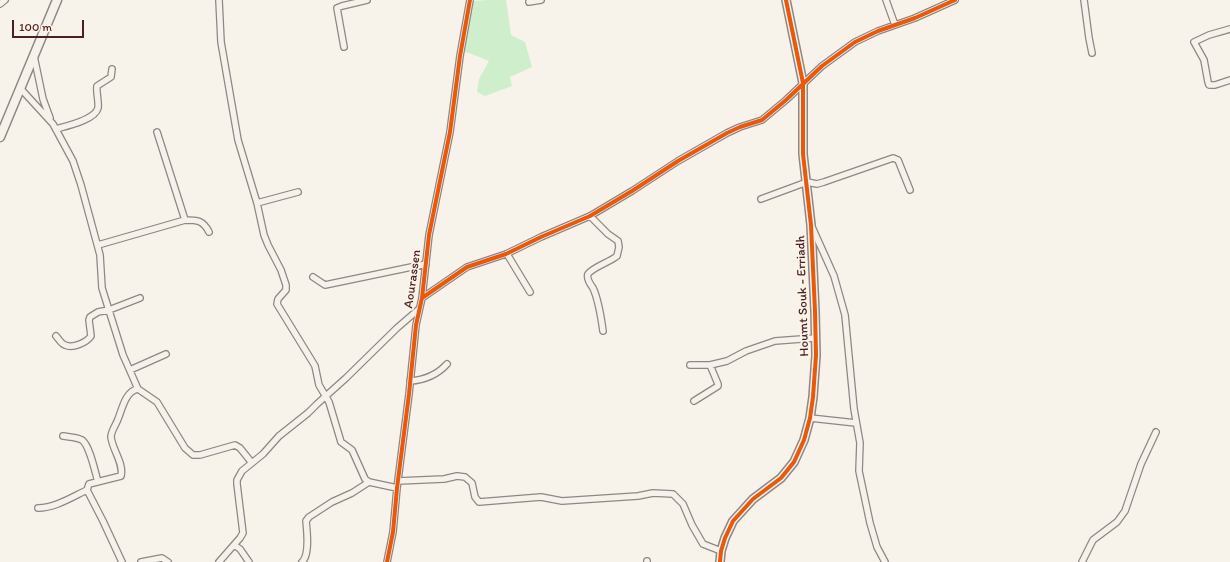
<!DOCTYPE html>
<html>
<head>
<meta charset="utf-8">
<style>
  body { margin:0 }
  #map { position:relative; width:1230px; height:562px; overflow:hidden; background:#f7f3ea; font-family:Itim,sans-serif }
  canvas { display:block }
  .scale { position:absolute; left:12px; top:20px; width:72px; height:18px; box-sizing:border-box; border:2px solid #4a1f2b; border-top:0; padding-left:5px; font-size:12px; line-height:14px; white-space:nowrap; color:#4a1f2b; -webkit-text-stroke:3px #fcf5e5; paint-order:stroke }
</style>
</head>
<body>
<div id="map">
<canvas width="1230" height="562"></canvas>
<div class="scale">100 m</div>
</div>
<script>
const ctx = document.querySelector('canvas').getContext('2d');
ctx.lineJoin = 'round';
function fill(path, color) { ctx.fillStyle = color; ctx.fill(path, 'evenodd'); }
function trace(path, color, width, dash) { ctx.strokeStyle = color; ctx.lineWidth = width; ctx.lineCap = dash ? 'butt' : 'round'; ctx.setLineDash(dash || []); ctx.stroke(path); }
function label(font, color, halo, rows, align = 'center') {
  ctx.font = font + ' Itim,sans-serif'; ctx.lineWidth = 4; ctx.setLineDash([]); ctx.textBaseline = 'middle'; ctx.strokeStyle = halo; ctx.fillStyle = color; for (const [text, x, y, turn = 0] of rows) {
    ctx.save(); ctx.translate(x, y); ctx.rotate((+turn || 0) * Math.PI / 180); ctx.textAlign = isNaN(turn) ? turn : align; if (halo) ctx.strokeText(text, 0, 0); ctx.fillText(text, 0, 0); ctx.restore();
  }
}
const green = new Path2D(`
  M489 0H506L511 35 525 42 532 67 510 77 512 86 485 96 477 92 479 79 489 61 472 54 465 52 473 1Z`);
const minor = new Path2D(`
  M219 0 221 42 238 140 257 203 264 235 268 245 281 270 286 285V290L278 299 277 304 312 361 315 366 319 385 329 402 341 442 352 450 365 479 369 482 397 488
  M886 0 895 25
  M1084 0 1089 38 1092 53
  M529 2 541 0
  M0 4 5 0
  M1230 29 1209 35 1194 42 1204 60 1208 82 1209 85H1215L1230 80
  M344 47 337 8 342 6 367 0
  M34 56 43 99 50 118
  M20 88 53 124 73 161 81 185 100 255 102 288 123 355 138 389 157 402 185 448 193 455H200L235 445 240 448 252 463
  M56 129C67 126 95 120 98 108 99 101 96 93 97 86L111 77 112 69
  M157 132 185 220
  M761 199 807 182 817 184 824 182 893 158 898 160 910 190
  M257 203 298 192
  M590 216 608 234 618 241 619 247 617 256C610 262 593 267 588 274 586 279 591 285 593 288 599 301 601 317 603 331
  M812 227 834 276 845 315 854 409 860 443 859 471 870 523 877 547 885 562
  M98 245 185 220C197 220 203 220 209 232
  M507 254 530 292
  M313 277 325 285 426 264
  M422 298 467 267 506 254 541 237 590 216 632 191 678 161 727 133 740 127 762 120 786 100 822 66 855 42 878 31 915 18 955 0
  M56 336C59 339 61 344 65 345 73 349 87 342 91 336L89 320 90 317 98 312 109 310 140 298
  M690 365H710L727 361 746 351 775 341 815 338
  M130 370 166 354
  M410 381C425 380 437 375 447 364
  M694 401 718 386V384L710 365
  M810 418 856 423
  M63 436C69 437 77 437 82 440 90 446 95 472 98 482
  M398 481 444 479 457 476 465 477 472 483 475 497 479 502 541 497 562 501 638 496 653 493 673 494 683 504 692 525 703 544 721 551
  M38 508C55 508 72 497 87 490
  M234 545 240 549 249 562
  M647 561V562
  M122 562 103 521 87 490 89 484 121 476C124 463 112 449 111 437 111 431 116 425 118 419 122 410 125 391 138 389
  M141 562 162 558 168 562
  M219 562 240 538 243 533 237 484V480L242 471 263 454 279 436 308 413 317 404 346 378 397 328 419 309
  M302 562C310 555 307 531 306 521L309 517 332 502 352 493 369 482
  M387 562 393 532 397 488 409 394 416 325 422 298 429 235 450 132 460 56 470 0
  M1082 562 1093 540 1117 522 1125 511 1141 464 1156 432`);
const tertiary = new Path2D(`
  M720 562 721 551 725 538 733 521 753 499 781 478 794 462 804 440 810 418 813 397 816 355 815 311 811 225 803 154V83L786 0`);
const secondary = new Path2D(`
  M0 137 57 0`);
const cycleway = new Path2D(`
  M422 298 467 267 506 254 541 237 590 216 632 191 678 161 727 133 740 127 762 120 786 100 822 66 855 42 878 31 915 18 955 0
  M387 562 393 532 397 488 409 394 416 325 422 298 429 235 450 132 460 56 470 0
  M720 562 721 551 725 538 733 521 753 499 781 478 794 462 804 440 810 418 813 397 816 355 815 311 811 225 803 154V83L786 0`);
const streetNames = [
  ["Aourassen",413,279,-82],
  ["Houmt Souk - Erriadh",803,296,-92]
];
fill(green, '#cfefcc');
trace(minor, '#908684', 8);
trace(tertiary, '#908684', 10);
trace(secondary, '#908684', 11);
trace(minor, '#f5f2ec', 5.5);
trace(tertiary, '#f5f2ec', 7);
trace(secondary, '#f5f2ec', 8);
trace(cycleway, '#e8590c', 4);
label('13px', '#4a1f2b', '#fcf5e5', streetNames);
</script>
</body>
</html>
